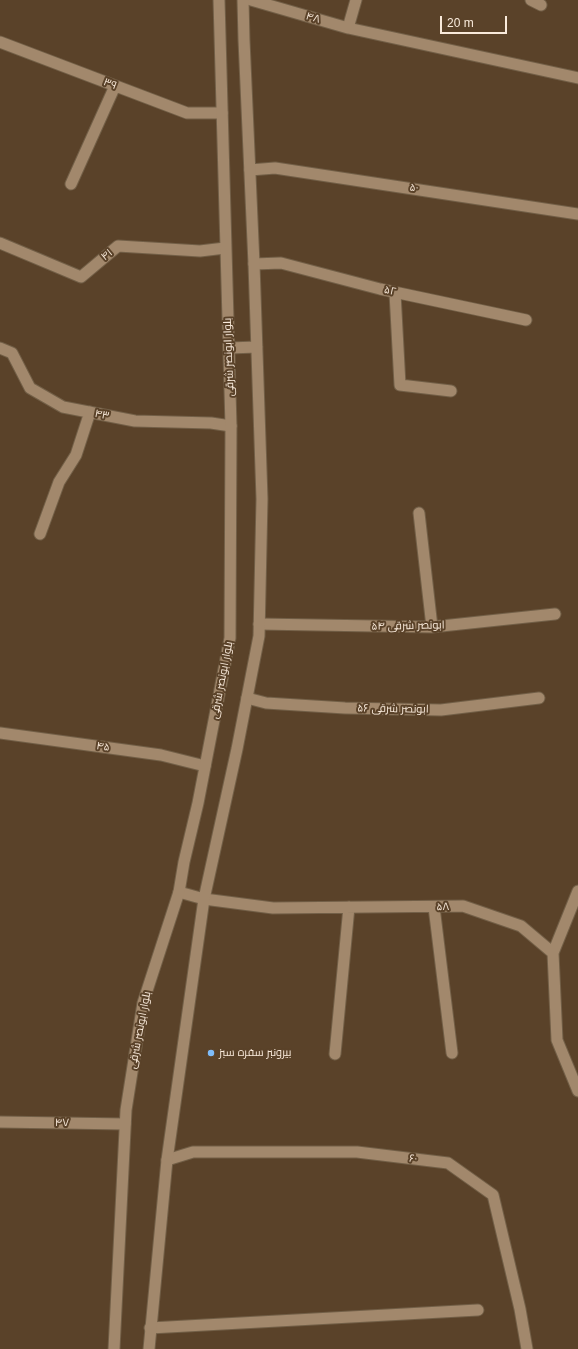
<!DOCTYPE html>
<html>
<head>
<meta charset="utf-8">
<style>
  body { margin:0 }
  #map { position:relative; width:578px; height:1349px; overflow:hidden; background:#5a4229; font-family:Helvetica,sans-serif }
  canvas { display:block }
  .scale { position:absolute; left:440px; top:16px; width:67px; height:18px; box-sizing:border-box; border:2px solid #f9eadb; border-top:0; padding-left:5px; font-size:12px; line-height:14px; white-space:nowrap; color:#f9eadb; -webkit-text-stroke:3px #5a4229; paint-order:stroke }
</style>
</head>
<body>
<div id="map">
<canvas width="578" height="1349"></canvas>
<div class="scale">20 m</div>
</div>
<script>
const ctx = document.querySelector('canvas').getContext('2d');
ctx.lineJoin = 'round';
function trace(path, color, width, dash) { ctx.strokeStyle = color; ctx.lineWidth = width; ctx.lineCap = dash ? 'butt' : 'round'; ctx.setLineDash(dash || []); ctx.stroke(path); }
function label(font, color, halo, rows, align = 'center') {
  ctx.font = font + ' Helvetica,Cairo,sans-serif'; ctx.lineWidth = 4; ctx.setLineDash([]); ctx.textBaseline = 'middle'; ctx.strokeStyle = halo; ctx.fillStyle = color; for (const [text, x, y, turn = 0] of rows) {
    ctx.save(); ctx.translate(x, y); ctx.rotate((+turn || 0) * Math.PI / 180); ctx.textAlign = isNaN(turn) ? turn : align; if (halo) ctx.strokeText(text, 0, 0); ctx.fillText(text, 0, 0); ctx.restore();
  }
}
const minor = new Path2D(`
  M251 0 348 28 356 0
  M531 0 541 5
  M348 28 578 78
  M0 42 187 113H222
  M250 170 275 168 578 214
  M71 184 115 86
  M0 243 81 277 118 246 200 251 225 248
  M254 264 281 263 380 289 526 320
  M395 293 400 385 451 391
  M0 348 12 353 30 388 63 407 135 421 211 423 231 426
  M419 513 432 627
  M40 534 59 482 76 455 90 412
  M259 624 432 627 555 614
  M247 698 266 703 345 708 441 710 539 698
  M0 733 161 755 205 766
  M179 892 204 899 273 908 463 906 521 926 553 953 557 1040 578 1091
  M434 907 452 1053
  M553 953 578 891
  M335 1054 349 907
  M0 1122 125 1124
  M167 1160 193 1152H357L448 1163 493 1195 520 1309 527 1349
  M150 1328 478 1310`);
const secondary = new Path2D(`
  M229 348 257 347
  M114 1349 126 1110 143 1003 179 892 184 862 198 803 230 638 231 426 219 0
  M149 1349 167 1160 204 899 237 749 259 636 262 499 254 264 244 40 243 0`);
const markers = [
  [211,1053,4,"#7fbdfa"]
];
const streetNames = [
  ["۴۸",313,18,16],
  ["۳۹",110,84,21],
  ["۵۰",414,188,8],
  ["۴۱",107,255,-40],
  ["۵۲",390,291,12],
  ["بلوار ابونصر شرقی",229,357,-92],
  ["۴۳",102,415,11],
  ["ابونصر شرقی ۵۴",408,626,-1],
  ["بلوار ابونصر شرقی",222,680,-79],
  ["ابونصر شرقی ۵۶",393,709,1],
  ["۴۵",103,747,8],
  ["۵۸",443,907,-1],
  ["بلوار ابونصر شرقی",140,1030,-79],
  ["۴۷",62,1123,1],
  ["۶۰",413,1159,7]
];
const poiNames = [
  ["بیرونبر سفره سبز",219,1053]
];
trace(minor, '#725f47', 13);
trace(secondary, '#725f47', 13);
trace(minor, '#a2886c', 11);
trace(secondary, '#a2886c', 11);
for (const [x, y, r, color] of markers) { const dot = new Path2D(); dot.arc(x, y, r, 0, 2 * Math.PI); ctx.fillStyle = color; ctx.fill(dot); trace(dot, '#5a4229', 1.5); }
label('11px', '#f9eadb', '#5a4229', streetNames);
label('11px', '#f9eadb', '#5a4229', poiNames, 'left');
</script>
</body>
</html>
